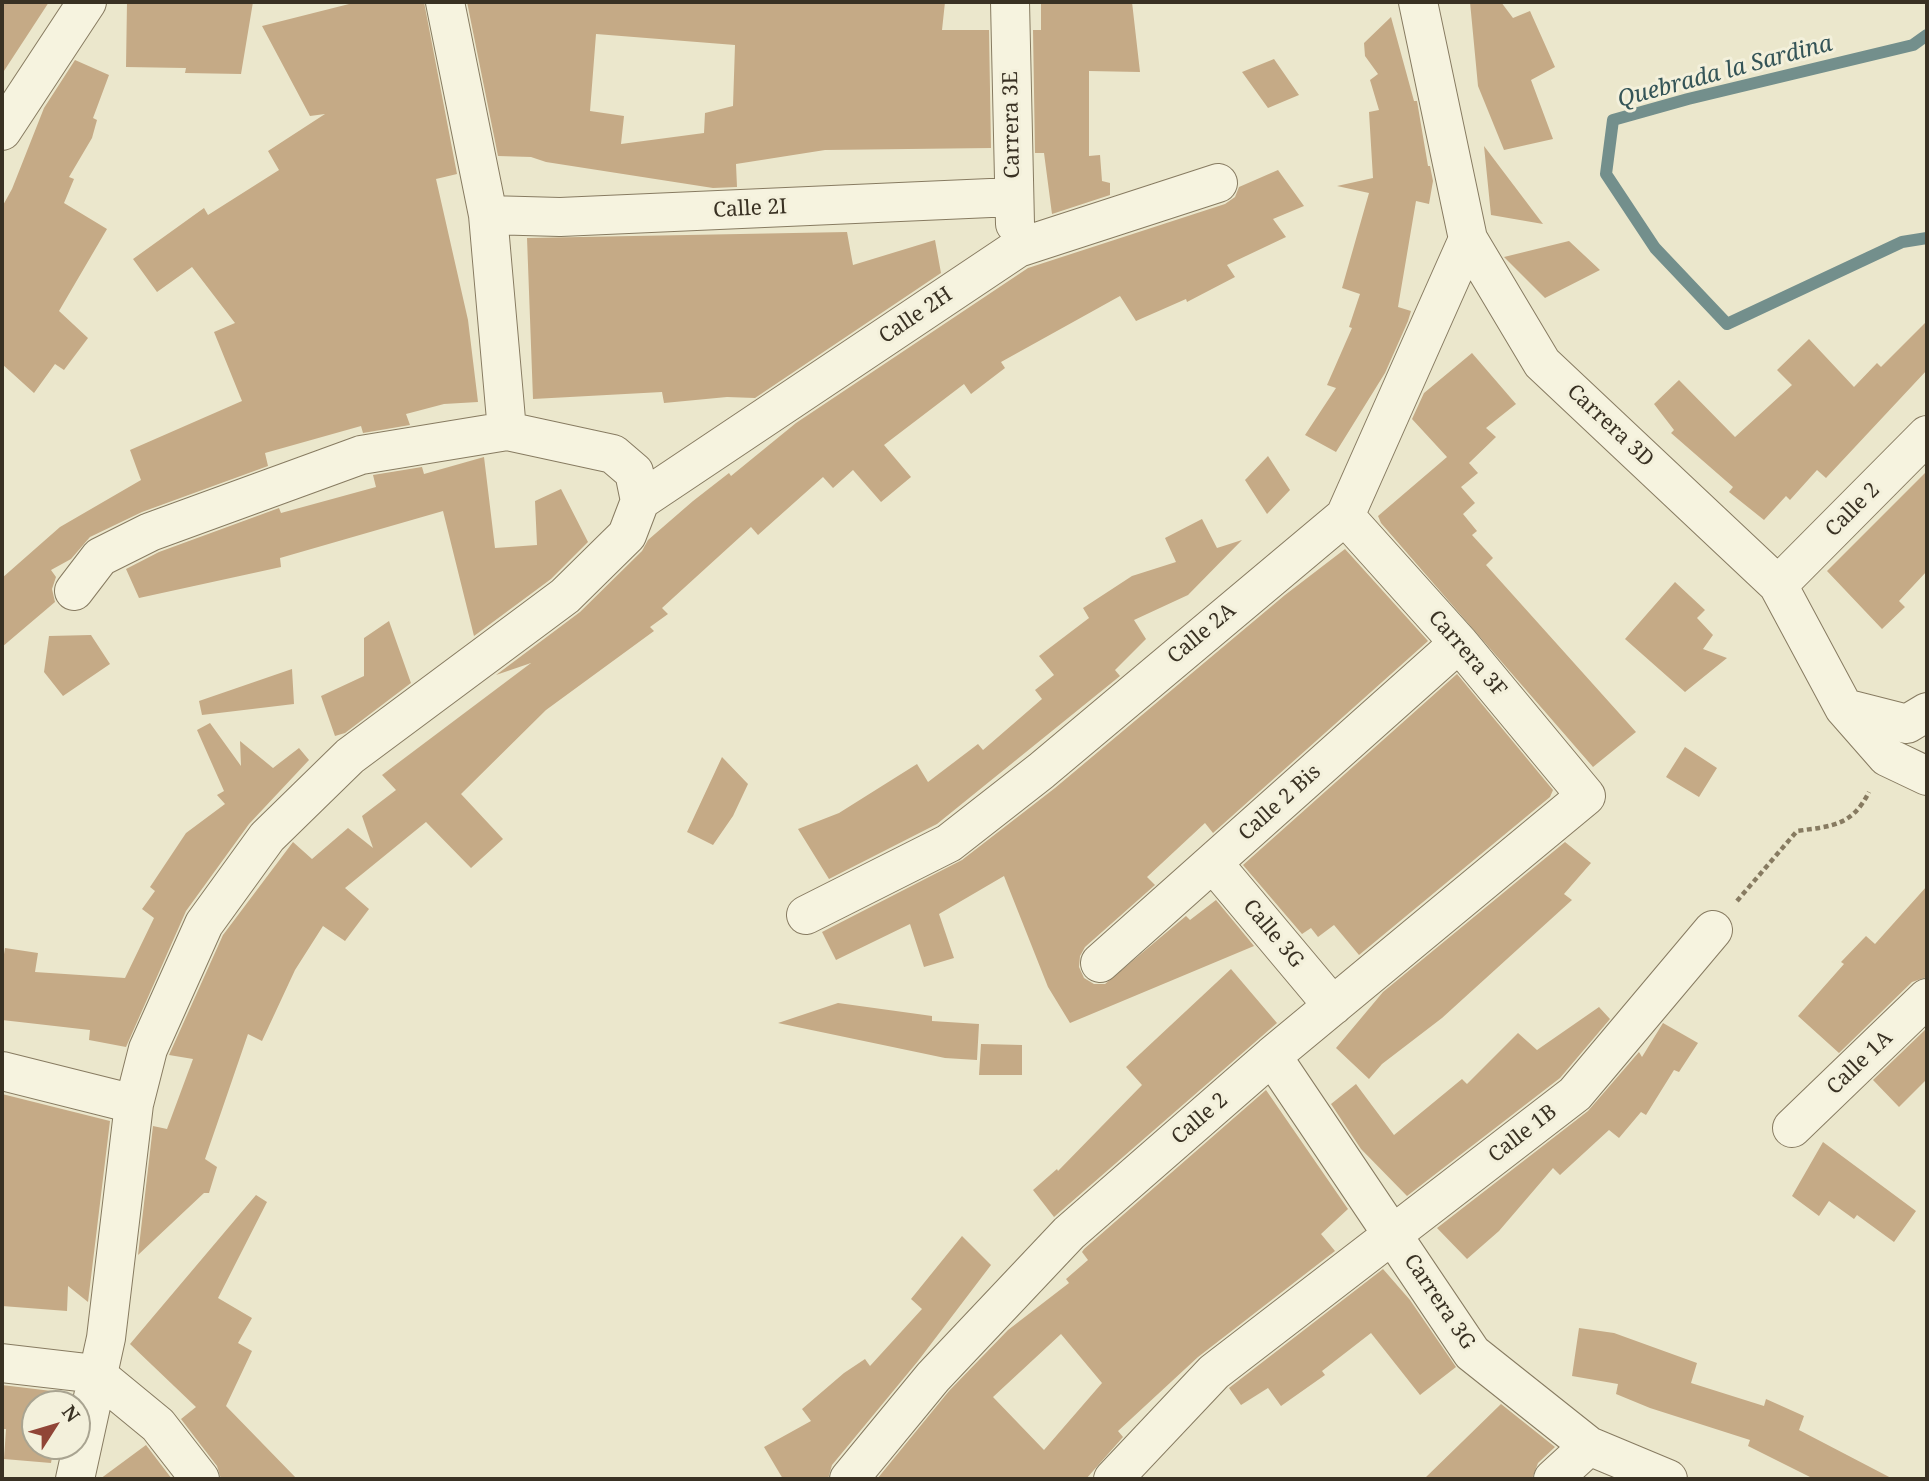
<!DOCTYPE html>
<html>
<head>
<meta charset="utf-8">
<style>
  body { margin:0 }
  #map { position:relative; width:1929px; height:1481px; overflow:hidden; background:#ebe7cc; font-family:"Noto Serif",serif }
  canvas { display:block }
  .frame { position:absolute; inset:0; border:4px solid #393123; pointer-events:none }
  .north { position:absolute; left:21px; top:1390px; width:70px; height:70px; box-sizing:border-box; background:#f3f0db; border:2px solid #a9a491; border-radius:50%; rotate:53deg; font-size:19px; font-weight:700; line-height:28px; text-align:center; color:#393123 }
  .north::after { content:''; display:block; margin:auto; width:24px; height:32px; background:#904537; clip-path:polygon(50% 0,100% 100%,50% 72%,0 100%) }
</style>
</head>
<body>
<div id="map">
<canvas width="1929" height="1481"></canvas>
<div class="frame"></div>
<div class="north">N</div>
</div>
<script>
const ctx = document.querySelector('canvas').getContext('2d');
ctx.lineJoin = 'round';
function trace(path, color, width, dash) { ctx.strokeStyle = color; ctx.lineWidth = width; ctx.lineCap = dash ? 'butt' : 'round'; ctx.setLineDash(dash || []); ctx.stroke(path); }
function fill(path, color) { ctx.fillStyle = color; ctx.fill(path, 'evenodd'); }
function label(font, color, halo, rows, align = 'center') {
  ctx.font = font + ' "Noto Serif",serif'; ctx.lineWidth = 6; ctx.setLineDash([]); ctx.textBaseline = 'middle'; ctx.strokeStyle = halo; ctx.fillStyle = color; for (const [text, x, y, turn = 0] of rows) {
    ctx.save(); ctx.translate(x, y); ctx.rotate((+turn || 0) * Math.PI / 180); ctx.textAlign = isNaN(turn) ? turn : align; if (halo) ctx.strokeText(text, 0, 0); ctx.fillText(text, 0, 0); ctx.restore();
  }
}
const stream = new Path2D(`
  M1927 35 1913 45 1688 99 1613 120 1606 174 1655 248 1727 324 1902 242 1927 238`);
const building = new Path2D(`
  M2 2H49L2 74Z
  M127 2H253L241 74 185 73 186 68 126 67Z
  M357 2H424L457 174 436 179 468 320 478 402 444 404 406 414 410 425 363 433 361 426 265 453 268 466 142 512 90 537 71 559 51 570 56 577 52 589 55 602 2 647V578L60 527 141 480 130 450 242 401 214 332 235 323 192 267 157 292 133 259 204 208 208 215 279 170 268 151 325 114 310 116 262 26Z
  M467 2H945L942 30H989L991 148 825 150 736 164 737 187 713 188 546 162 531 157 498 156ZM596 34 735 45 733 106 705 113 704 133 621 144 624 116 590 111Z
  M1041 2H1132L1140 72 1089 71V156L1100 155 1102 181 1110 183V195L1052 214 1044 153H1035L1033 30H1041Z
  M1470 2H1501L1513 18 1530 11 1555 67 1531 80 1553 139 1504 150 1478 86Z
  M1391 17 1414 101H1417L1428 166H1430L1433 181 1429 204 1416 201 1398 307 1411 311 1408 321 1385 373 1336 452 1305 435 1336 388 1327 385 1352 328 1349 327 1360 294 1342 288 1369 193 1337 186 1373 178 1369 112 1379 110 1370 80 1378 74 1365 56 1364 43Z
  M1274 59 1299 95 1268 108 1242 72Z
  M75 60 109 75 93 118 97 120 92 138 69 177 74 179 64 203 107 229 59 311 88 338 64 370 55 364 34 393 2 364V207L12 189 44 108Z
  M1484 146 1543 224 1491 215Z
  M1278 170 1304 206 1273 219 1286 237 1227 265 1235 277 1187 302 1186 299 1136 321 1120 296 1001 362 1005 368 971 394 964 384 884 445 911 477 881 502 853 470 833 488 823 477 758 535 751 527 662 608 668 614 650 627 654 631 546 710 461 794 503 839 471 868 426 822 345 888 369 909 345 941 323 926 295 970 262 1041 248 1034 205 1159 217 1167 209 1193H204L138 1255 153 1126 167 1129 193 1059 169 1055 223 935 293 842 312 859 348 828 373 848 362 816 396 790 382 775 531 663 496 675 580 612 642 551 648 540 693 501 729 473 731 476 796 423 1028 268 1225 204 1235 197 1239 187Z
  M847 232 853 265 935 240 941 273 755 398 727 397 664 403 662 392 533 399 527 238Z
  M1569 241 1600 270 1545 298 1504 257Z
  M1927 321V370L1826 478 1817 470 1790 500 1786 496 1764 520 1729 492 1733 487 1671 433 1674 430 1654 404 1679 380 1735 437 1792 385 1777 370 1809 339 1854 387 1877 363 1881 367Z
  M1472 353 1516 404 1486 428 1496 437 1469 463 1478 473 1461 487 1475 503 1463 514 1477 531 1472 535 1493 558 1486 565 1636 732 1593 767 1381 523 1378 516 1447 457 1412 419 1424 393Z
  M1268 456 1290 490 1267 514 1245 480Z
  M484 457 495 548 537 545 535 501 561 489 588 542 551 579 474 636 443 511 280 558 281 567 139 598 126 569 159 552 279 508 281 513 376 487 373 475 422 467 424 474Z
  M1927 471V571L1899 601 1905 607 1882 629 1827 571Z
  M1202 519 1217 548 1242 540 1188 595 1134 620 1146 639 1115 670 1120 676 937 824 829 879 798 829 839 813 917 764 928 782 978 744 983 750 1042 699 1035 690 1054 675 1039 656 1089 618 1083 608 1132 576 1176 562 1165 538Z
  M1345 549 1428 641 1213 833 1205 823 1147 877 1155 885 1085 947 1080 956 1079 967 1084 978 1094 984H1105L1186 916 1190 920 1216 900 1254 946 1070 1023 1048 987 1004 876 939 914 954 958 924 967 910 924 836 960 822 932 962 860 1055 788 1285 595Z
  M1675 582 1705 610 1697 618 1713 635 1703 649 1727 658 1685 692 1625 639Z
  M389 621 411 683 345 733 335 736 321 696 364 676V638Z
  M91 635 110 664 63 696 44 672 49 636Z
  M292 669 294 704 202 715 199 701Z
  M1457 674 1553 790 1550 797 1359 955 1334 925 1318 937 1311 928 1302 934 1243 865Z
  M210 723 241 766 240 741 273 768 299 748 309 760 249 824 186 911 126 1047 89 1040 90 1030 2 1020V967L5 948 38 953 35 972 125 978 154 918 142 909 155 891 150 887 186 833 225 804 217 795 224 791 197 730Z
  M1685 747 1717 768 1699 797 1666 777Z
  M722 757 748 784 733 816 713 845 687 832Z
  M1565 842 1591 863 1564 894 1572 900 1442 1018 1382 1064 1369 1079 1336 1048 1383 992Z
  M1927 886V977L1912 982 1839 1053 1798 1016 1844 964 1841 962 1866 936 1875 944Z
  M1231 969 1277 1023 1054 1217 1033 1190 1057 1169 1058 1171 1142 1085 1126 1067Z
  M838 1003 932 1016V1021L979 1024 977 1060 945 1058 778 1023Z
  M1599 1007 1610 1019 1560 1078 1407 1196 1361 1149 1331 1104 1356 1084 1394 1135 1462 1079 1467 1084 1518 1033 1537 1050Z
  M1663 1023 1698 1043 1679 1072 1674 1070 1646 1115 1641 1112 1619 1138 1609 1130 1560 1175 1553 1168 1499 1231 1467 1259 1437 1228 1588 1111 1639 1052 1642 1057Z
  M1927 1028V1079L1899 1107 1873 1080Z
  M981 1044 1022 1045V1075H979Z
  M1266 1090 1348 1209 1321 1234 1335 1251 1198 1357 1118 1431 1123 1437 1086 1479H877L949 1391 1008 1330 1069 1283 1066 1279 1088 1260 1082 1252 1084 1249ZM1061 1334 1102 1383 1044 1450 993 1397Z
  M2 1094 110 1121 88 1302 68 1286 67 1311 2 1306Z
  M1823 1142 1916 1211 1894 1242 1857 1215 1854 1219 1829 1201 1819 1216 1792 1196Z
  M256 1195 267 1202 218 1298 252 1318 238 1343 252 1351 226 1406 297 1479H221L217 1466 181 1419 196 1407 130 1344Z
  M962 1236 991 1265 918 1361 832 1465 828 1479H783L764 1447 811 1421 802 1409 844 1373 865 1359 870 1366 922 1309 911 1299Z
  M1383 1269 1410 1300 1456 1367 1420 1395 1371 1333 1322 1371 1325 1375 1281 1406 1268 1388 1241 1405 1229 1388Z
  M1579 1328 1614 1333 1697 1363 1691 1383 1764 1406 1766 1399 1804 1416 1799 1430 1893 1479H1814L1748 1446 1750 1440 1650 1408 1616 1394 1618 1384 1572 1376Z
  M2 1385 60 1392 59 1404H35V1446H54L51 1463 4 1459 6 1429H2Z
  M1501 1404 1555 1447 1538 1463 1532 1479H1424Z
  M146 1445 172 1479H100Z`);
const path = new Path2D(`
  M1737 901 1797 831C1832 826 1852 826 1869 792`);
const minor = new Path2D(`
  M1010 2 1015 224
  M1418 2 1468 239 1542 363 1778 585 1844 708 1887 757 1927 776
  M2 131 87 2
  M488 215 560 217 1013 197
  M640 501 1018 248 1218 183
  M1778 585 1927 435
  M74 591 100 557 150 532 361 455 507 431
  M1844 708 1907 724 1927 712
  M1213 863 1333 1006
  M806 915 949 843 1041 771 1345 516 1468 239
  M1100 963 1459 643
  M1272 1056 1472 1353 1589 1446 1668 1479
  M2 1071 134 1104
  M1792 1128 1927 998
  M2 1363 96 1374 158 1425 200 1479
  M75 1479 106 1338 134 1104 148 1049 204 924 267 837 350 756 565 596 627 535 640 501 634 472 613 454 507 431 488 215 445 2
  M849 1479 933 1377 1069 1233 1272 1056 1586 796 1459 643 1345 516
  M1113 1479 1214 1372 1575 1094 1713 930
  M1553 1479 1589 1446`);
const streetNames = [
  ["Carrera 3E",1012,125,-91],
  ["Calle 2I",750,209,-3],
  ["Calle 2H",916,316,-34],
  ["Carrera 3D",1610,426,43],
  ["Calle 2",1853,510,-45],
  ["Calle 2A",1202,634,-40],
  ["Carrera 3F",1467,654,49],
  ["Calle 2 Bis",1280,803,-42],
  ["Calle 3G",1273,934,50],
  ["Calle 1A",1860,1063,-44],
  ["Calle 2",1200,1119,-41],
  ["Calle 1B",1523,1134,-38],
  ["Carrera 3G",1439,1302,56]
];
const waterNames = [
  ["Quebrada la Sardina",1725,72,-15]
];
trace(stream, '#738f8c', 12);
fill(building, '#c5aa86');
trace(minor, '#877b61', 40);
trace(path, '#877b61', 4.5, [5, 3.5]);
trace(minor, '#f6f3df', 38);
label('21px', '#393123', '#f3f0db', streetNames);
label('italic 23px', '#345457', '#f3f0db', waterNames);
</script>
</body>
</html>
